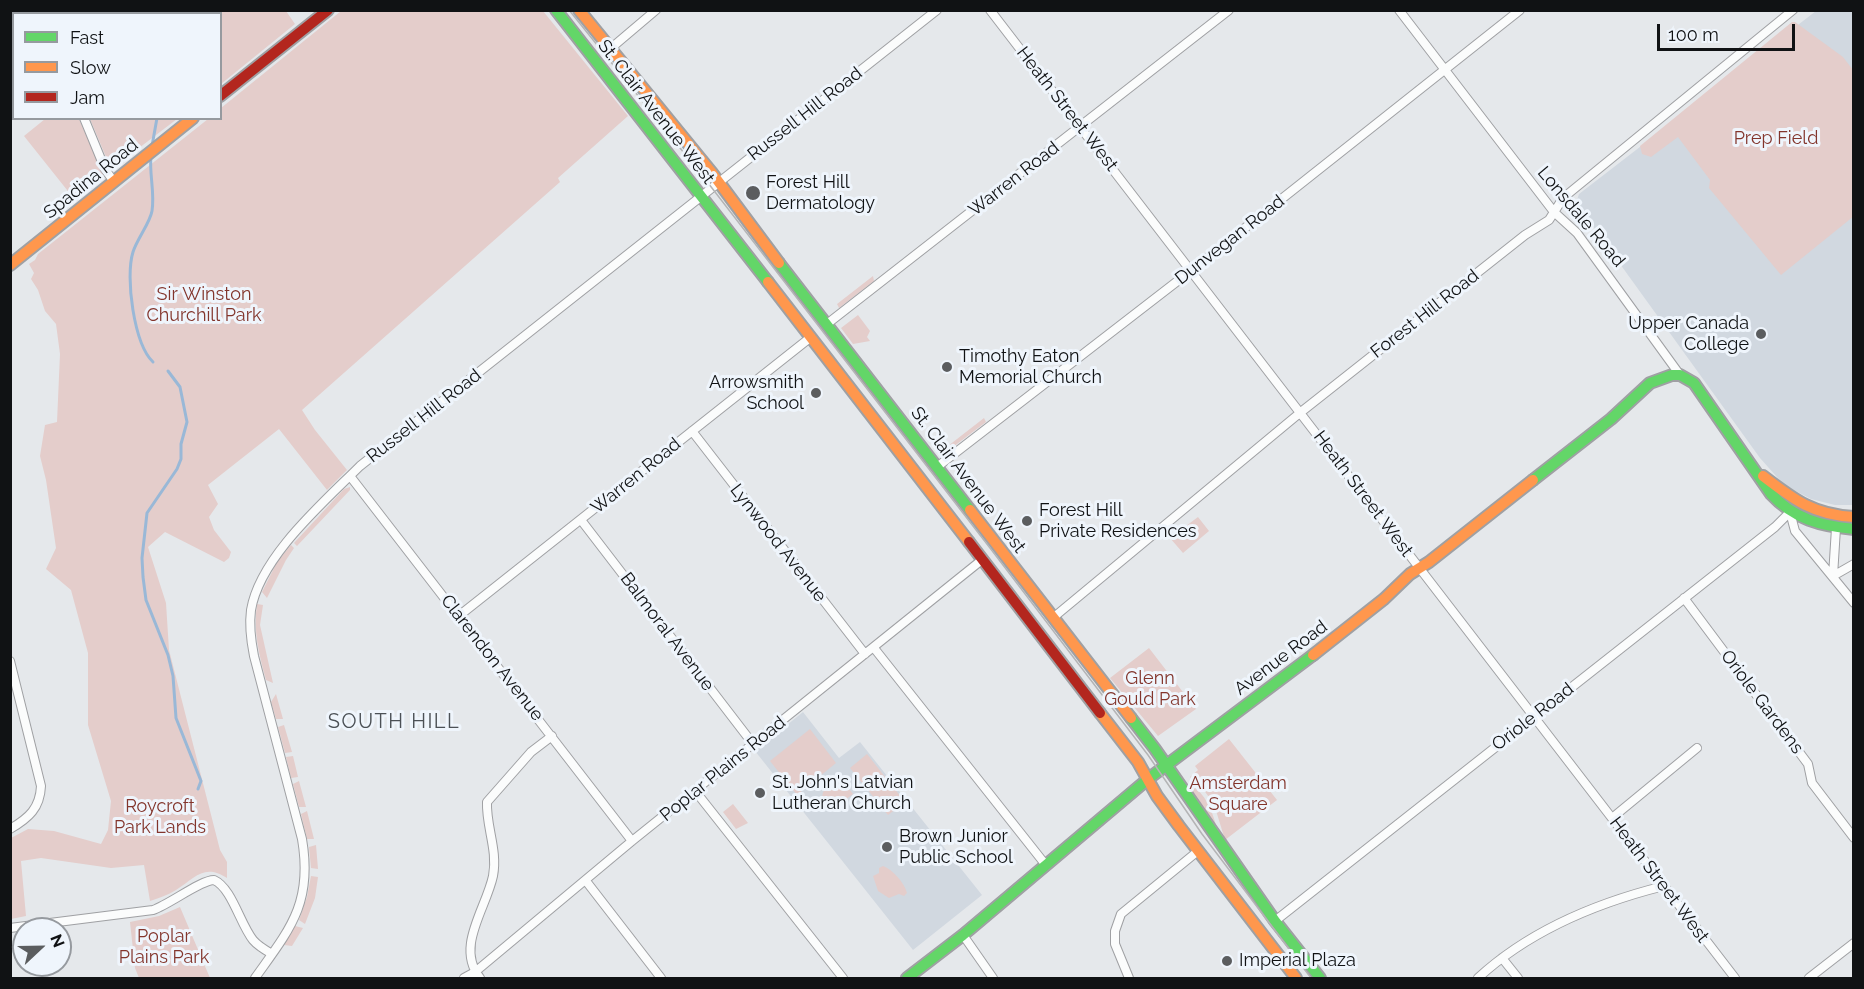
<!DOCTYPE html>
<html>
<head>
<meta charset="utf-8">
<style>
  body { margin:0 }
  #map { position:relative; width:1864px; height:989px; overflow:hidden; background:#e5e8eb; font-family:Raleway,sans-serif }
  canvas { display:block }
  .frame { position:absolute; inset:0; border:12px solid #101214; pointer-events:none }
  .legend { position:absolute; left:12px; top:12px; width:210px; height:108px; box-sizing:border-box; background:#eff5fc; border:2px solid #969a9f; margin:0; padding:8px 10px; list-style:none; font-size:18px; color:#101214 }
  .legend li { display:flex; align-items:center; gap:12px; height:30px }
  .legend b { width:30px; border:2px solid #969a9f }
  .north { position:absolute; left:12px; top:917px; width:60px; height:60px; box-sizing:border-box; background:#eff5fc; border:2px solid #969a9f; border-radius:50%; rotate:68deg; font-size:16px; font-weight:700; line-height:24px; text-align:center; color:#101214 }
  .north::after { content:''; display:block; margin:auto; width:21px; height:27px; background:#5b5d5f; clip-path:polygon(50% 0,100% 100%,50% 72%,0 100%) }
  .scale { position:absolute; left:1657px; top:24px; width:138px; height:27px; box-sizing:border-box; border:3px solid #101214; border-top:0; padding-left:8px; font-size:18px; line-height:21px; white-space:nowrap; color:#101214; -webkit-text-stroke:4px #eff5fc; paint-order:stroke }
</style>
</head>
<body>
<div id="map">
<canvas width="1864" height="989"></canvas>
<div class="frame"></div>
<ul class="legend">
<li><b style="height:8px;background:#63d668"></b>Fast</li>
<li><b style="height:8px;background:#ff974d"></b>Slow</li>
<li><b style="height:8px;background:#b3261e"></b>Jam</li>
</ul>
<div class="north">N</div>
<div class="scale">100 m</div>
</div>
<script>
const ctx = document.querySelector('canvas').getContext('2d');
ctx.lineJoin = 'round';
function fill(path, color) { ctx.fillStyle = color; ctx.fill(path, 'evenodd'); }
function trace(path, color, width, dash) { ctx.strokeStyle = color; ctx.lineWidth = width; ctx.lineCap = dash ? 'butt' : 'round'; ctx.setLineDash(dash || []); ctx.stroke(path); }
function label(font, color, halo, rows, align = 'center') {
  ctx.font = font + ' Raleway,sans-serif'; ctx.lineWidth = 6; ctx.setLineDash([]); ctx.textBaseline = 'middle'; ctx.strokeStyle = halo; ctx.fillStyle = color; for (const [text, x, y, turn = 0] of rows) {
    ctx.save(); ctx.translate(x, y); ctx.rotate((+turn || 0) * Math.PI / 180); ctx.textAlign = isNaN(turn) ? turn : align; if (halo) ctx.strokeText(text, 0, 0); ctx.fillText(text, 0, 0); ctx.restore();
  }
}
const built = new Path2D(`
  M1816 11H1853V505H1835L1811 499 1784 485 1760 458 1576 203 1579 194Z
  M803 712 839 758 860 742 982 895 913 950 755 751Z`);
const green = new Path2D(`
  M77 11H286L295 24 221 84 220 14H78Z
  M341 11H543L628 116 558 178 560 182 302 410 315 430 347 470 327 490 279 429 208 485 218 504 209 517 214 530 231 552 229 558 224 562 165 532 148 547 166 603 169 650 220 850 227 862V878C204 863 195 878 176 890 168 895 159 898 150 901L144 865 111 868 41 858 21 861 26 916 11 919V838L28 829 54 831 101 844 108 830 111 801 88 725V653L71 590 46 569 56 548 46 480 40 456 45 425 57 422 60 354 56 324 45 311 38 290 31 279 34 273 29 264 35 260 38 254 208 119 220 118 221 108Z
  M1792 22H1795L1843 57 1853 70 1854 216 1781 275 1709 188 1710 180 1678 137 1651 157 1642 154 1640 146Z
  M45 119H79L103 174 101 180 75 200 24 136Z
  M90 119H177L114 167 109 164Z
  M873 276 874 281 839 308 837 304Z
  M858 315 870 331 867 337 870 341 853 344 841 328Z
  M984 418 986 422 949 450 948 446Z
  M350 487V490L297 546 294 543 344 489Z
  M1198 517 1209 531 1183 553 1170 538Z
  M291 545 294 548 286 560 267 598 262 592 277 562Z
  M257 604 263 605 260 625 273 683 266 680C259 654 253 631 257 604Z
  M1149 648 1196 709 1158 736 1110 678Z
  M276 694 283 719H276L271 702Z
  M284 725 292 752 285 753 278 727Z
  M810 729 836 763 797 795 770 761Z
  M1229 739 1277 800 1225 840 1214 804 1203 789 1190 777 1198 770 1195 766Z
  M867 754 905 802 888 815 850 768Z
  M293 756 298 777 291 778 286 757Z
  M299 781 306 807H299L293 784Z
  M834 784H845L853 794 833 809 821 804 823 792Z
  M1191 785C1206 795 1211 808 1216 825L1214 826 1188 787Z
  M733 804 748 823 736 829 723 812Z
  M307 811 314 839H307L301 814Z
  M316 845 318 869 311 868 309 847Z
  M883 866C893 870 904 882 907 893L904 896 899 894 889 898 878 891 873 876 879 873V868Z
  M311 876 318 877 315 898 305 924 299 920 307 897Z
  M180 907 210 978H139L135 968 130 922 159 916Z
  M295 926 303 928 292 946 284 945Z`);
const stream = new Path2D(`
  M139 10 140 14
  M167 14 171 10
  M152 146 157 118
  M151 156C149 174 155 192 152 211 150 223 137 239 133 252 125 277 134 344 153 362
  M168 371 180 387 187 422 181 444V459L177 469 147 513 142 558 143 577 146 600 168 655 173 676 176 718 201 781 198 789`);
const street = new Path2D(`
  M990 10 1735 978
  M1399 10 1554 212 1577 233 1680 375
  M37 14 41 10
  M10 35 14 32
  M610 49 656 10
  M84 118 105 169 114 182
  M827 324 1229 10
  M692 431 865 654
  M937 467 1197 266 1520 10
  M350 476 632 841
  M581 520 753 744
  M1833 576 1836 528
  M1833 576 1854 564
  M1684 598 1808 764 1812 783 1854 838
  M460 615 811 337
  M1054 617 1301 412 1525 235 1549 220 1563 198 1793 10
  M874 648 1045 864
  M10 661 41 786C40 808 29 818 10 829
  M696 792 843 978
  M1612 818 1697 748
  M586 881 661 978
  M1275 921 1775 527 1790 512 1795 531 1854 603
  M10 928 153 910C170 904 201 880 214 880 232 888 240 924 253 940 258 946 265 950 272 954
  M963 935 993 978
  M1502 958 1518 978
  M255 978C290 929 313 903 302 839L254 656C251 641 249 625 251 610 260 557 323 503 360 466L937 10
  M464 978 475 972 632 841 983 559
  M480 978C455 947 486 909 493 876 498 850 486 827 487 802L531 752 552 736
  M1129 978 1115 944V931L1121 914 1198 851
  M1478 978C1530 930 1596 903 1664 886
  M1809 978 1854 943`);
const fast = new Path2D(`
  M556 10 768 282
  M779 263 970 510
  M1533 480 1611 419 1650 383 1672 375H1680L1694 383 1771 494C1794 519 1821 526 1854 529
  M1131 718 1155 749 1275 921 1320 978
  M907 978 963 935 1148 779 1313 655`);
const slow = new Path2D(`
  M579 10 712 173 779 263
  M10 265 193 118
  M768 282 969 542
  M1763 476C1794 500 1814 515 1854 517
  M970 510 1131 718
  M1313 655 1384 599 1410 574 1429 562 1533 480
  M1100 713 1138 762 1157 796 1179 826 1296 978`);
const jam = new Path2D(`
  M220 96 328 10
  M969 542 1100 713`);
const tram = new Path2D(`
  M569 10 705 179 990 548 1148 755 1202 834 1311 978`);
const markers = [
  [753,193,8,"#5b5d5f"],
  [1761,334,6,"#5b5d5f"],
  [947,367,6,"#5b5d5f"],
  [816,393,6,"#5b5d5f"],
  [1027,521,6,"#5b5d5f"],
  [760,793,6,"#5b5d5f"],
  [887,847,6,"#5b5d5f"],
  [1227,961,6,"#5b5d5f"]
];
const streetNames = [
  ["Heath Street West",1067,109,52],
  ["St. Clair Avenue West",656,112,52],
  ["Russell Hill Road",805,114,-38],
  ["Spadina Road",91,179,-39],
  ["Warren Road",1014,179,-38],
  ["Lonsdale Road",1581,217,50],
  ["Dunvegan Road",1230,240,-38],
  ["Forest Hill Road",1425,314,-38],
  ["Russell Hill Road",424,416,-38],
  ["Warren Road",636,476,-39],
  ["St. Clair Avenue West",968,480,53],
  ["Heath Street West",1363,494,53],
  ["Lynwood Avenue",778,543,52],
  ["Balmoral Avenue",667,632,53],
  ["Clarendon Avenue",492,658,52],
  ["Avenue Road",1281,658,-37],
  ["Oriole Gardens",1762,702,53],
  ["Oriole Road",1533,717,-38],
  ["Poplar Plains Road",723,769,-39],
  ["Heath Street West",1659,880,53]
];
const parkNames = [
  ["Prep Field",1776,139],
  ["Sir Winston",204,295],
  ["Churchill Park",204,316],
  ["Glenn",1150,679],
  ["Gould Park",1150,700],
  ["Amsterdam",1238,784],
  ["Square",1238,805],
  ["Roycroft",160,807],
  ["Park Lands",160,828],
  ["Poplar",164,937],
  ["Plains Park",164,958]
];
const poiNames = [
  ["Forest Hill",766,183],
  ["Dermatology",766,204],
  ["Upper Canada",1749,324,"right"],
  ["College",1749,345,"right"],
  ["Timothy Eaton",959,357],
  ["Memorial Church",959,378],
  ["Arrowsmith",804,383,"right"],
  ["School",804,404,"right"],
  ["Forest Hill",1039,511],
  ["Private Residences",1039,532],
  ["St. John's Latvian",772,783],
  ["Lutheran Church",772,804],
  ["Brown Junior",899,837],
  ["Public School",899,858],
  ["Imperial Plaza",1239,961]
];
const neighbourhoodNames = [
  ["SOUTH HILL",394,722]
];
fill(built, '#d1d8e0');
fill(green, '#e4cdcb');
trace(stream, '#99b8d7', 3);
trace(street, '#9fa0a3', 10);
trace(fast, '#9fa0a3', 14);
trace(slow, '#9fa0a3', 14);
trace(jam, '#9fa0a3', 14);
trace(street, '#fbfcfc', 8);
trace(fast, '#63d668', 10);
trace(slow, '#ff974d', 10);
trace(jam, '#b3261e', 10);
trace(tram, '#b4b4b5', 1.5);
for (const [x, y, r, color] of markers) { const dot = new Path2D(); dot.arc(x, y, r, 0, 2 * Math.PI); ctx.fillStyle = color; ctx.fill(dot); trace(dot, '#eff5fc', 2); }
label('18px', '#101214', '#eff5fc', streetNames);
label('18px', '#83352c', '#eff5fc', parkNames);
label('18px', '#101214', '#eff5fc', poiNames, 'left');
ctx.letterSpacing = '1.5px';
label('20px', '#4c5156', '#eff5fc', neighbourhoodNames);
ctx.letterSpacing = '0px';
</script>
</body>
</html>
